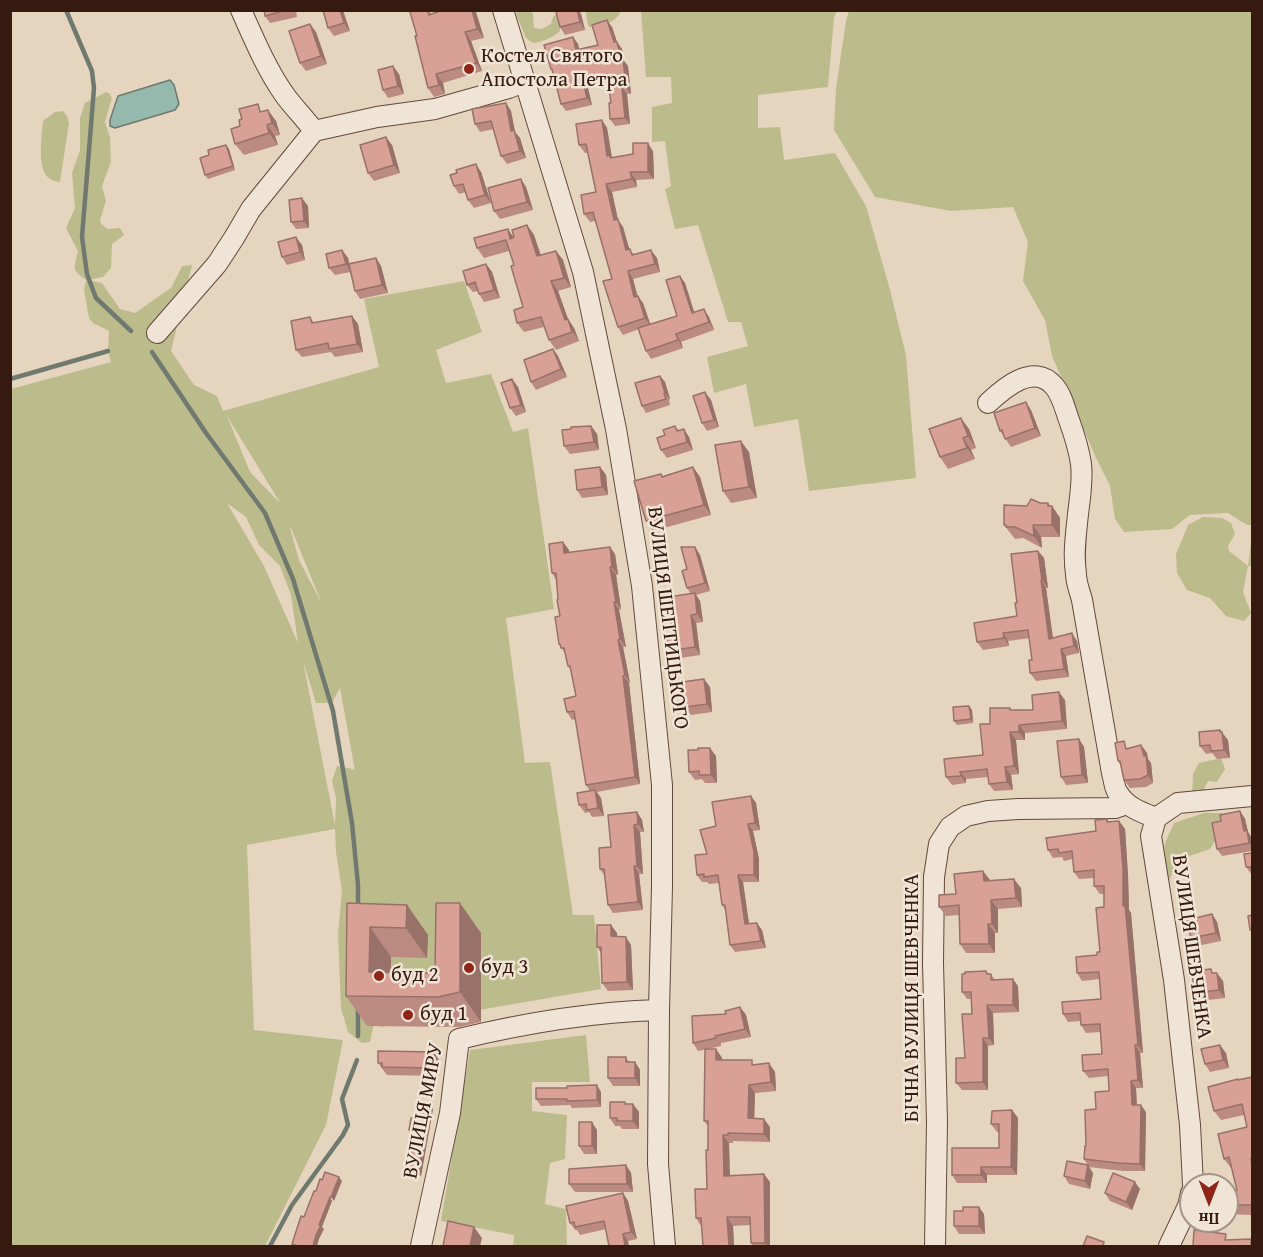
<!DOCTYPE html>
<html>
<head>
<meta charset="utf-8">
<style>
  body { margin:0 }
  #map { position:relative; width:1263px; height:1257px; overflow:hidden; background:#e6d5be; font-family:"Gentium Book Plus",serif }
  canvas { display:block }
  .frame { position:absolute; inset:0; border:12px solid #361a10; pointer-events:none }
  .north { position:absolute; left:1179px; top:1173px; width:60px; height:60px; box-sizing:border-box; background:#efe4d5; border:2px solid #a59386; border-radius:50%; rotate:180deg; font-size:16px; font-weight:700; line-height:24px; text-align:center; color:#361a10 }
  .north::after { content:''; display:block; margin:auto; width:21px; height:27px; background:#8f2418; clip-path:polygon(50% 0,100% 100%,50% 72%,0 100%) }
</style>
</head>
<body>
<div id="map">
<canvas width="1263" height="1257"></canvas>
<div class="frame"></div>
<div class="north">Пн</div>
</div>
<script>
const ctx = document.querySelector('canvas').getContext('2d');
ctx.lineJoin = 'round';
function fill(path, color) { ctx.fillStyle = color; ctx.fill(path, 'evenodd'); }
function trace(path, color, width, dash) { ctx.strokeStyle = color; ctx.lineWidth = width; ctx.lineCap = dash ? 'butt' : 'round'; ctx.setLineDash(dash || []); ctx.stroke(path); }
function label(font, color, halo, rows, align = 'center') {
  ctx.font = font + ' "Gentium Book Plus",serif'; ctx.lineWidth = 5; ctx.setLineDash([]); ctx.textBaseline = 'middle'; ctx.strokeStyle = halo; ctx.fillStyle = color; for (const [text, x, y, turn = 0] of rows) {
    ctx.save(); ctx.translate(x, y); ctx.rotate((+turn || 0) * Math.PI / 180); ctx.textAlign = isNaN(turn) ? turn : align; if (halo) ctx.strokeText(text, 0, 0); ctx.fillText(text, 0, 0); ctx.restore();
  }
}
const green = new Path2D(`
  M619 10 620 13C614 24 601 25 589 27L587 21 586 11H576L559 20 560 31C553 38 542 42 533 43L526 38 516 14 519 11H531L533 14 534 28 542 29 551 24 553 17 561 11Z
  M641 11H837L834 17 828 87 758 95V128L780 127 784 160 835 153 866 206 889 286 906 355 916 478 809 491 798 419 754 427 746 384 714 393 707 357 748 346 741 322H728L698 225 675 229 665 189 671 186 665 141 652 142V107L672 103 671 77H646Z
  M849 11H1252V525H1247L1228 513 1190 515 1172 529 1124 532 1115 519 1110 486 1096 458 1052 356 1045 320 1023 281 1028 242 1013 207 951 211 875 197 834 130 836 88 846 21Z
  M106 92 110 94 112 98 105 122 110 137 111 162 102 186 106 201 100 220 101 224 108 229 120 228 124 235 112 244 111 268 103 277 88 280 102 283 120 309 135 313 171 288 182 266 192 265 171 351 194 385 217 396 223 411 379 367 364 299 464 281 482 332 436 350 446 383 491 374 513 432 528 428 554 609 506 618 525 763 550 762 573 915H594L601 989 380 1027 378 1005 370 1042 362 1043 348 1032 341 1008 338 934 342 891 336 852 335 829 247 845 254 1030 343 1040 326 1125 265 1246H11V389L111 362 108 351 109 331 93 323 89 318 84 290 86 280C71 270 74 267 78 251L66 228 75 208 72 173 80 150V118L85 103ZM227 416 279 501V502L250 472ZM227 503 246 517 259 545 280 566 291 595 298 643 264 566ZM290 528H291L322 604 299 560ZM303 661 316 703H332L340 688 355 771 353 769 337 766 332 781 336 798 335 825Z
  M63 111 67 116 69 123 60 182C56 181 53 181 50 179 36 170 42 136 43 121L55 112Z
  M1203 517 1222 518 1231 523 1235 534 1228 546 1229 551 1248 566 1252 535V566H1248L1243 592 1251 613 1244 621 1226 616 1210 598 1187 590 1177 573 1176 554 1188 525Z
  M1221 758 1225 769 1217 782 1208 781 1201 795 1192 797 1193 774 1199 763Z
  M1204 813H1222L1226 815V823L1210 849 1178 860 1169 881 1166 879 1164 848 1165 843 1174 823Z
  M586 1035 590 1082H532V1111L567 1115 565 1159 550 1163 545 1204 566 1209 567 1246H513L514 1235 441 1221 470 1050Z`);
const water = new Path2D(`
  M170 80 174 85 179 104 175 110 115 128 110 126V120L118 96Z`);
const stream = new Path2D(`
  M66 10 92 71 94 88 82 237 87 274 96 298 131 331
  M152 352 206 433 265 513 293 579 333 711 352 823 358 885V907
  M10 379 108 351
  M358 1008V1036
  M270 1246 292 1205 343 1135 348 1125 342 1099 357 1060`);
const minor = new Path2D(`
  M241 10C254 39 266 68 284 94 293 107 305 118 314 131
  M503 10 583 272 616 429 642 586 662 785V886L659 1010 658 1164 665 1246
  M157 333 217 264 234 238 251 209 314 131 377 117 435 109 509 88 525 81
  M988 403C1004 388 1034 362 1054 386 1062 395 1065 409 1069 420 1074 434 1079 449 1081 464 1083 480 1080 498 1078 514 1076 534 1073 554 1076 574 1076 583 1080 592 1082 600L1112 773C1114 779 1114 788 1118 793 1126 807 1141 812 1156 818
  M1193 1185 1190 1125 1174 980 1151 836 1156 818 1178 803 1252 796
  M421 1246 450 1113 459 1039C525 1023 591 1012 659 1010
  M935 1246 937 1122 933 963 934 877 939 844 950 827 966 816 988 811 1018 809 1115 808 1127 804
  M1169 1246 1188 1206 1191 1193`);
const wall = new Path2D(`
  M264 10H296L297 17 270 23 265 16Z
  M323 10H343L350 31 334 36 328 28Z
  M416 10H429L431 14 443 10H475L484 38 471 41 482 71 443 83 445 94 434 97 428 88 417 36Z
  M581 14 585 30 565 35 560 27Z
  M612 27 617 42 622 49 624 61 628 66 631 94H627L630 124 615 126 610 119 611 103 608 82 587 84 592 105 566 111 561 104 554 73 551 69 573 37 578 44 579 49 598 45Z
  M316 32 327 64 306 71 300 63Z
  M399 74 404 94 388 98 383 90Z
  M506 103 511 111 515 132 520 138 526 158 507 164 501 156 494 129 480 132 475 124Z
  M263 111 276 121 280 135 275 136 278 145 244 155 235 144 240 126Z
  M602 120 607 128 612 158 653 151 654 179 636 180 637 187 612 192 618 220 623 227 629 250 634 254 657 258 660 272 633 279 637 296 643 303 650 324 677 316 680 276 685 283 694 312 709 317 714 330 681 342 683 348 651 359 646 351 639 329 623 335 618 327 612 279 595 221 590 222 584 214 596 192 588 153H585L579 145Z
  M226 145 229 149 235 170 208 179 205 175Z
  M392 145 400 173 374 181 368 173Z
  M481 172 491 203 474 208 468 200 466 192 459 194 454 186Z
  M526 187 533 210 500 219 494 211Z
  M308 206 309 228 296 229 291 222Z
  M527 225 534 235 541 255 556 251 563 260 571 287 558 291 568 319 574 328 579 341 556 350 549 340 544 327 524 332 517 323 523 307 514 265 509 251 484 258 477 248 508 229 514 238Z
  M302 245 305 260 287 265 282 257Z
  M342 250 348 258 349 263 376 258 381 266 388 293 360 299 355 291 350 272 335 275 329 268Z
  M486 264 492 272 500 298 484 302 479 294 478 291 473 292 467 285Z
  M310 317 314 323 358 324 363 352 335 357 331 352 302 357 296 350Z
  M553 349 558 356 567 377 536 390 531 382Z
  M660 376 665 382 670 399 669 400 670 405 646 413 642 406Z
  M518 387 526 412 516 416 510 408Z
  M711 400 719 427 707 431 702 423Z
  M1031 410 1041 436 1011 447 1000 431Z
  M591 426 597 434 599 450 570 454 564 446Z
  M675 426 679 431 689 437 693 450 667 458 661 450 665 435Z
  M969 429 976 448 971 450 975 459 948 469 940 457Z
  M749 452 757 498 731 503 723 491Z
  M600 467 606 475 608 495 582 498 577 490Z
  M693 467 700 477 711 515 653 531 646 521 661 474 663 476Z
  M1040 503 1052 506 1060 518V537H1041L1042 548 1023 538 1015 539 1004 525 1027 506Z
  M563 542 569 550V552L615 554 618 575H616L621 609 619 610 626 647H623L630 683H629L640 784 597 792 601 798 604 816 592 817 589 812 585 813 579 805 590 791 586 785 575 719 572 720 567 712 576 696 571 671 568 666 566 655 559 644 558 632 560 616 556 580 552 573Z
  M695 547 700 555 710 591 696 595 700 601 703 622 696 623 700 655 674 659 668 651 673 637 691 594 687 588V569Z
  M1038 551 1044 558 1048 588H1046L1053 638 1077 641 1079 653 1066 656 1069 677 1036 681 1030 673 1032 660 1030 638 1008 641 1009 646 983 650 977 642 1017 616V603Z
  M710 687 712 712 691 715 685 707Z
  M1065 700 1067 729 1025 733V740H1016L1019 774 1011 775 1013 790 994 791 989 784 988 777 966 779V783L952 785 946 777 983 755 990 724 1011 710H1033Z
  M969 706 972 710 973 723 957 725 954 721Z
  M1220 730 1228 740 1230 758 1217 759 1212 753 1206 754 1200 746Z
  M1079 739 1084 747 1088 783 1066 785 1061 777Z
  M1141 745 1147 753 1148 759 1151 763 1153 783 1146 787 1130 788 1124 780 1121 766 1118 761 1129 748Z
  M716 756 717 783H705L702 779 695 780 689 772Z
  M751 796 756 803 760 830 753 831 759 859V882H743L749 924 762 930 766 948 735 952 730 945 725 910 722 905 719 883 709 884 707 882H702L697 875 707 854 716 826Z
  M1240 811 1245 819 1248 832 1252 838V851L1222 856 1217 849 1221 821Z
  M637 812 642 820 644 832H640L643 874H639L643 910 613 913 608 905 604 875 600 869 611 847Z
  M1107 819 1109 822 1119 821 1125 829 1128 875 1129 910 1131 913 1143 1053H1140L1143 1088H1136L1137 1105 1146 1112 1145 1171H1123L1089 1167 1084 1159 1086 1146 1096 1109 1109 1091 1108 1076 1089 1078 1083 1071 1102 1054 1100 1032 1086 1033 1081 1025V1021L1068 1022 1063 1014 1101 999 1100 979 1082 981 1077 973 1100 952 1104 907V894H1100L1094 886V878L1079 879 1074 872 1073 859 1064 861 1062 857 1053 858 1048 850 1096 831Z
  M1252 853V875L1246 867Z
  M990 880 1021 888 1022 907 998 909V933H995V953H966L960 944 959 915 946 916 939 907 956 894Z
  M347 903 407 905 428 935 427 958 391 957V973H435L481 933V1022L459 1027 367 1026 346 996Z
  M1212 914 1217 922 1221 941 1197 946 1191 938Z
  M617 933V937L631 945 633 990 608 991 602 983 601 953 597 947Z
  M986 971 989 974H991L995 980 1018 986 1019 1012 993 1013 994 1045 988 1046V1090H962L956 1083 965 1058 972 1014 971 999H967L962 992Z
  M1214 973 1223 981 1225 998 1199 1001 1194 993Z
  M740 1007 746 1015 751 1037 721 1043V1046L698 1051 693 1043 726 1014Z
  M716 1049 722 1058V1060L755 1064 775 1072 776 1091 755 1093 754 1118 770 1127V1142L733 1141V1143H729L730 1175 770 1182V1246H753L751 1243 750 1225 733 1226 734 1246H703L701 1226 696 1218 707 1189 708 1126 704 1121Z
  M1226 1053 1229 1068 1210 1072 1205 1064Z
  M626 1057 629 1062H635L640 1070V1086H613L608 1078Z
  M439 1060V1076L387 1075 378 1063Z
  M1252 1077V1215L1227 1214V1190H1237L1231 1168 1224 1159 1247 1127 1244 1115 1221 1120 1214 1111 1239 1080Z
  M601 1092V1107L572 1108 570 1105 541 1106 536 1099Z
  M627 1104H633L639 1112V1129H622L620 1126H615L610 1118Z
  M433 1109 421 1176 407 1174 404 1170 411 1133 409 1130 415 1118Z
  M1012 1110 1018 1118 1017 1175H987V1183H957L952 1175 999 1148V1132H997L991 1124Z
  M597 1130V1154H584L579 1146Z
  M626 1165 631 1173 633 1192H575L569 1184Z
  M1093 1173 1090 1189 1069 1184 1064 1176Z
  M1140 1189 1132 1210 1110 1201 1105 1193Z
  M623 1193 628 1201 637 1239 628 1241 606 1229 580 1235 577 1230H575L570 1223Z
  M984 1214 985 1234H959L954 1226Z`);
const shadedWall = new Path2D(`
  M340 10 343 11 350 31 344 23Z
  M472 10H475L476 12 484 38 477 29Z
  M577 10H579L581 14 585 30 580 22Z
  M607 20 612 27 617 42 622 49 624 61 628 66 631 94 626 87 621 59Z
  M310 24 316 32 327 64 321 56Z
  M465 32 471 41 482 71 476 63Z
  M573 37 578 44 581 57 576 50Z
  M393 66 399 74 404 94 398 86Z
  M436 74 443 83 445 94 439 85Z
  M582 77 587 84 592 105 587 98Z
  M622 88 627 94 630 124 625 118Z
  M506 103 511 111 515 132 520 138 526 158 520 151 511 131Z
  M268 110 276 121 280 135 272 123Z
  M602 120 607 128 612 158 615 163 607 156Z
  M267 125 275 136 278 145 269 133Z
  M386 137 392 145 400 173 394 165Z
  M648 143 653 151 654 179 648 172Z
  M226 145 229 149 235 170 233 166Z
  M476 164 481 172 491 203 485 195Z
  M630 172 636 180 637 187 632 179Z
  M521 179 526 187 533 210 527 202Z
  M606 184 612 192 618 220 623 227 632 258 626 250 614 220Z
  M302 198 308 206 309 228 304 221Z
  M527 225 534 235 544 266 537 256Z
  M508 229 514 239H510Z
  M296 237 302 245 305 260 300 252Z
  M342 250 348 258 351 272 346 264Z
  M651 250 657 258 660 272 655 264Z
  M556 251 563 260 571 287 564 278Z
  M376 258 381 266 388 293 382 285Z
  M486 264 492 272 500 298 494 290Z
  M628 271 633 279 640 305 634 297Z
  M680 276 685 283 697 321 692 313Z
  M551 281 558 291 568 319 574 328 579 341 565 320Z
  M638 296 643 303 651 326 645 318Z
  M704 309 709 317 714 330 709 322Z
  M352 316 358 324 363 352 357 344Z
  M676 334 681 342 683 348 678 340Z
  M553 349 558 356 567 377 561 369Z
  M660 376 665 382 670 399 665 393Z
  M512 379 518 387 526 412 521 405Z
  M705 392 711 400 719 427 714 420Z
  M1026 402 1031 410 1041 436 1035 428Z
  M961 418 969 429 976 448 968 436Z
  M591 426 597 434 599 450 594 442Z
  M684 429 689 437 693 450 687 442Z
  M963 438 971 450 975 459 967 448Z
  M741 441 749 452 757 498 749 487Z
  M600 467 606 475 608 495 602 487Z
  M693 467 700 477 711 515 704 505Z
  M1048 503 1052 508V506L1060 518V537L1052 525Z
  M1033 525 1041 537 1042 548 1034 536Z
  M563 542 569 550V560L564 553Z
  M610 547 615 554 618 575 612 567Z
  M695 547 700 555 710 591 705 583Z
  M1038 551 1044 558 1048 588 1042 580Z
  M610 567 616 575 621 609 616 602Z
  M1041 580 1046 588 1054 646 1049 639Z
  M695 593 700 601 703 622 697 614Z
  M614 602 619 610 626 647 620 639Z
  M691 615 696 623 700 655 695 647Z
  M1003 633 1008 641 1009 646 1004 638Z
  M1072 633 1077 641 1079 653 1074 646Z
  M618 640 623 647 630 683 625 675Z
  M1061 649 1066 656 1069 677 1064 669Z
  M623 676 629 683 640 784 635 777Z
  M704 679 710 687 712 712 707 704Z
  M1059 692 1065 700 1067 729 1062 721Z
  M969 706 972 710 973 723 971 719Z
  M1019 725 1025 733V740L1019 732Z
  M1220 730 1228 740 1230 758 1224 750Z
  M1010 732 1016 740 1019 774 1014 766Z
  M1079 739 1084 747 1088 783 1082 775Z
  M1141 745 1147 753 1148 759 1151 763 1153 783 1148 775Z
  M710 748 716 756 717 783 711 775Z
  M1005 767 1011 775 1013 790 1007 782Z
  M960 772 966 779V783L961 776Z
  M595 790 601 798 604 816 598 808Z
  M751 796 756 803 760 830 755 823Z
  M1240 811 1245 819 1248 832 1252 838V848L1244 831Z
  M637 812 642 820 644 832 638 824Z
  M1119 821 1125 829 1128 875 1129 910 1131 913 1143 1053 1138 1045 1123 906Z
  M748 824 753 831 759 859V882L754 875Z
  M634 825 640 832 643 874 637 866Z
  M634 866 639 874 643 910 638 902Z
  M983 871 990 880 984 881Z
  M738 875 743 882 750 931 745 924Z
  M1014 879 1021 888 1022 907 1016 898Z
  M991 900 998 909V933L992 924Z
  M460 903 481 933V1022L460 992Z
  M407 905 428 935 427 958 406 928Z
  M1212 914 1217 922 1221 941 1216 933Z
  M757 923 762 930 766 948 761 941Z
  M988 924 995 933V953L989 944Z
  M611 925 617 933V944L611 936Z
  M370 927 391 957 390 997 369 972Z
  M626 937 631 945 633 990 627 982Z
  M1217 973 1223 981 1225 998 1219 990Z
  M1013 979 1018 986 1019 1012 1013 1005Z
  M987 1005 993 1013 994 1045 989 1038Z
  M740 1007 746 1015 751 1037 745 1029Z
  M983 1038 988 1046V1090L983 1082Z
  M1135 1045 1140 1053 1143 1088 1138 1080Z
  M1220 1045 1226 1053 1229 1068 1223 1060Z
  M716 1049 722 1058V1069L716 1060Z
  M434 1052 439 1060V1076L433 1068Z
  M635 1062 640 1070V1086L635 1078Z
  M769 1063 775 1072 776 1091 771 1082Z
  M1131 1081 1136 1088 1137 1113 1132 1105Z
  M597 1085 601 1092V1107L597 1100Z
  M749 1085 755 1093 754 1126 748 1118Z
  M633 1104 639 1112V1129L633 1121Z
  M430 1105 433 1109 421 1176 418 1172Z
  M1141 1105 1146 1112 1145 1171 1140 1164Z
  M1012 1110 1018 1118 1017 1175 1011 1167Z
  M764 1119 770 1127V1142L764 1134Z
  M592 1122 597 1130V1154L592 1146Z
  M723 1135 729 1143 730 1184 724 1176Z
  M626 1165 631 1173 633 1192 627 1184Z
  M1088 1165 1093 1173 1090 1189 1085 1181Z
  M981 1167 987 1175V1183L981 1175Z
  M764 1174 770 1182V1246H767L765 1243Z
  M339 1177 342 1181 334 1201 331 1197Z
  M1135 1182 1140 1189 1132 1210 1126 1202Z
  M623 1193 628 1201 637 1239 631 1232Z
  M330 1197 332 1201 322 1227 324 1229 319 1239 317 1246H313L319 1225Z
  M979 1207 984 1214 985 1234 979 1226Z
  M727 1217 733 1226 734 1246H729Z
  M474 1227 482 1238 480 1246H470Z
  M623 1234 628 1241 629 1246H625Z`);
const building = new Path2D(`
  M264 10H286L265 16Z
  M323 10H340L344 23 328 28Z
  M416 10H427L429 15 443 10H472L477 29 465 32 476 63 436 74 439 85 428 88 415 36H417L410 12Z
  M561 10H577L580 22 560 27 556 12Z
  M607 20 614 42H617L621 59H623L626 87 622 88 625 118 610 119 609 103H611L607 74 582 77 587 98 561 104 552 69H551L544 45 573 37 576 50 598 45 592 25Z
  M310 24 321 56 300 63 289 31Z
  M393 66 398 86 383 90 378 70Z
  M506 103 511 131 514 130 520 151 501 156 491 121 475 124 472 109Z
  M258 104 260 112 268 110 272 123 267 125 269 133 235 144 231 129 240 126 239 120 242 119 239 109Z
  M602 120 607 156 610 155V158L633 154V143H648V172H630L632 179 606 184 614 220 618 219 626 250 630 249 632 255 651 250 655 264 628 271 634 297 638 296 645 318 618 327 603 281 612 279 593 212 584 214 581 195 596 192 586 144 579 145 576 124Z
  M386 137 394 165 368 173 360 145Z
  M226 145 233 166 205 175 200 158 209 155 208 150Z
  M476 164 485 195 468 200 463 184 454 186 450 175 457 173 456 170Z
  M521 179 527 202 494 211 488 188Z
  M302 198 304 221 291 222 289 200Z
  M527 225 537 256 556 251 564 278 551 281 565 320 568 319 572 332 549 340 541 317 517 323 514 310 523 307 511 266 514 265 506 240 477 248 474 238 508 229 510 239 514 237 512 230Z
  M296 237 300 252 282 257 278 242Z
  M342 250 346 264 329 268 326 254Z
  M376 258 382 285 355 291 349 264Z
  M486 264 494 290 479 294 475 282 467 285 463 271Z
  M680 276 692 313 704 309 709 322 676 334 678 340 646 351 638 328 677 316 666 280Z
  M352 316 357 344 329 349 328 343 296 350 291 321 310 317 312 323Z
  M553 349 561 369 531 382 524 360Z
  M660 376 665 393H664L666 399 642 406 635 383Z
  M512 379 521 405 510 408 501 383Z
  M705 392 714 420 702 423 693 396Z
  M1026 402 1035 428 1005 439 1002 430 1000 431 994 413Z
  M961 418 968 436 963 438 967 448 940 457 929 429Z
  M591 426 594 442 564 446 562 430 571 429V427Z
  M675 426 677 431 684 429 687 442 661 450 657 438 665 435 663 430Z
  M741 441 749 487 723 491 715 445Z
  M600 467 602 487 577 490 575 470Z
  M693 467 704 505 646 521 634 481 661 474 662 477Z
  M1031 499 1040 503H1048V506H1052V525H1033L1034 536 1015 527H1006V525H1004V505L1027 506Z
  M563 542 564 553 610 547 612 567H610L616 602H614L620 639 618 640 625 675 623 676 635 777 586 785 574 711 567 712 564 699 576 696 570 666H568L564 648H561L560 644H559L555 617 560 616 557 600 558 599 556 573H552L549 544Z
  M681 547H695L705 583 687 588 682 571 687 569Z
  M1038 551 1042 580H1041L1049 639 1072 633 1074 646 1061 649 1064 669 1030 673 1029 660H1032L1028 630 1003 633 1004 638 977 642 974 623 1017 616 1015 603H1017L1011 554Z
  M695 593 697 614 691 615 695 647 668 651 667 638 673 637 668 597Z
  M704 679 707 704 685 707 682 682Z
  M1059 692 1062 721 1019 725V732H1010L1014 766 1005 767 1007 782 989 784 987 769 960 772 961 776 946 777 944 759 983 755 980 724H990V708H1010V710H1033L1032 695Z
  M969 706 971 719 954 721 953 707Z
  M1220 730V732H1222L1224 750 1211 751 1210 745 1200 746 1199 732Z
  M1079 739 1082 775 1061 777 1057 741Z
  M1124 741 1126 749 1141 745 1144 756 1146 755 1148 775 1140 779 1124 780 1120 761H1118L1115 743Z
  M698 748H710L711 775H699V771L689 772 688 750H698Z
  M595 790 598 808 587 810 586 804 579 805 577 793Z
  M751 796 755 823 748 824 754 852V875H738L745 924 757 923 761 941 730 945 725 905H722L718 875 704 877V874L697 875 695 855 707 854 700 830 716 826 712 802Z
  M1240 811 1244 831 1247 830 1249 843 1217 849 1212 823 1221 821 1220 815Z
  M637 812 638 824 634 825 637 866H634L638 902 608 905 604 869H600L599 848 611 847 608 815Z
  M1107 819V822L1119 821 1123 868V906L1125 905 1138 1045H1135L1138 1080 1131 1081 1132 1105H1141L1140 1164 1118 1163 1084 1159 1085 1146H1086L1085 1110 1096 1109 1095 1092 1109 1091 1108 1069 1083 1071 1082 1055 1102 1054 1100 1024 1081 1025 1080 1013 1063 1014 1062 1002 1101 999 1099 972 1077 973 1076 957 1097 955V952H1100L1096 908 1104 907V886H1094V870L1074 872 1072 851 1059 853 1058 849 1048 850 1046 838 1096 831 1095 820Z
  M1252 853V867H1246L1244 854Z
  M983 871 984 881 1014 879 1016 898 991 900 992 924H988L989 944H960L959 905 939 907V895L956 894 954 874Z
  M347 903 407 905 406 928 370 927 369 972 435 973 436 903H460V992L438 997 346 996Z
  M1212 914 1216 933 1191 938 1187 920Z
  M1252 915V930H1250L1248 916Z
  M597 925H611V936L626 937 627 982 602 983 601 947H597Z
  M1211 969 1212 973H1217L1219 990 1194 993 1192 971Z
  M986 971 987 974H991V980L1013 979V1005H987L989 1038H983V1082L956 1083V1058H965L962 1014H972L971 992H962V974H965V972Z
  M740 1007 745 1029 715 1036 716 1038 693 1043 692 1016 726 1014 725 1011Z
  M1220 1045 1223 1060 1205 1064 1201 1049Z
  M705 1049H716V1060H752V1065L769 1063 771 1082 749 1085 748 1118 764 1119V1134L728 1133V1135H723L724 1176 764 1174 765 1243H751L750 1217H727L729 1246H703L701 1218H696L695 1189H707L706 1150H708V1121H704Z
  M378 1051 434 1052 433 1068 382 1067V1063H378Z
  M608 1057H626V1062H635V1078H608Z
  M1252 1077V1158L1251 1159 1252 1164V1205H1227V1190H1237L1229 1157 1224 1159 1218 1134 1247 1127 1242 1104 1214 1111 1208 1087 1238 1079V1080Z
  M597 1085V1100L567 1101V1099H536V1088H567V1086Z
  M418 1102 430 1105 418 1172 404 1170 411 1131 409 1130 411 1118H415Z
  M610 1102H625V1104H633V1121H617V1118H610Z
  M1012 1110 1011 1167H981V1175H952V1148H999V1124H991L992 1111Z
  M579 1122H592V1146H579Z
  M1067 1161 1088 1165 1085 1181 1064 1176Z
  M626 1165 627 1184H569V1169Z
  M325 1172 339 1177 331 1197H330L319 1225H321L316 1235 313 1246H298L292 1244 301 1216 304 1217 314 1191H316L320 1179 322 1180Z
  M1113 1173 1135 1182 1126 1202 1105 1193Z
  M623 1193 631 1232 623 1234 625 1246H609L604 1221 575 1227 574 1222 570 1223 566 1206Z
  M963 1207H979V1226H954V1211H963Z
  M448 1221 474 1227 470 1246H443Z
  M1194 1230 1226 1234 1225 1240 1251 1239V1246H1193Z
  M1087 1236 1104 1242 1103 1246H1083Z`);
const markers = [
  [469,69,6,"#8f2418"],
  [469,968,6,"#8f2418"],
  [379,976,6,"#8f2418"],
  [408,1015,6,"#8f2418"]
];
const poiNames = [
  ["Костел Святого",481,57],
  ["Апостола Петра",481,81],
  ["буд 3",481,968],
  ["буд 2",391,976],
  ["буд 1",420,1015]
];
const streetNames = [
  ["ВУЛИЦЯ ШЕПТИЦЬКОГО",667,618,83],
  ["ВУЛИЦЯ ШЕВЧЕНКА",1191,947,82],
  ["БІЧНА ВУЛИЦЯ ШЕВЧЕНКА",913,998,-90],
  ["ВУЛИЦЯ МИРУ",424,1111,-79]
];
fill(green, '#bcbb8c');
fill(water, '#96b9ae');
trace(water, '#70796f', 1.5);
trace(stream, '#70796f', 4.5);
trace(minor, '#62493c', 22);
trace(minor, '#efe4d5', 20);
fill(wall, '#bb8a81');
fill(shadedWall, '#987169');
fill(building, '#d9a196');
trace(building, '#987169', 1.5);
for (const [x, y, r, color] of markers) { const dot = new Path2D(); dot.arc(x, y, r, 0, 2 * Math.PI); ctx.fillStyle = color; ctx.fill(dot); trace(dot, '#efe4d5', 2); }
label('21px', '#361a10', '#efe4d5', poiNames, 'left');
label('21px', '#361a10', '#efe4d5', streetNames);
</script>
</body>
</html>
